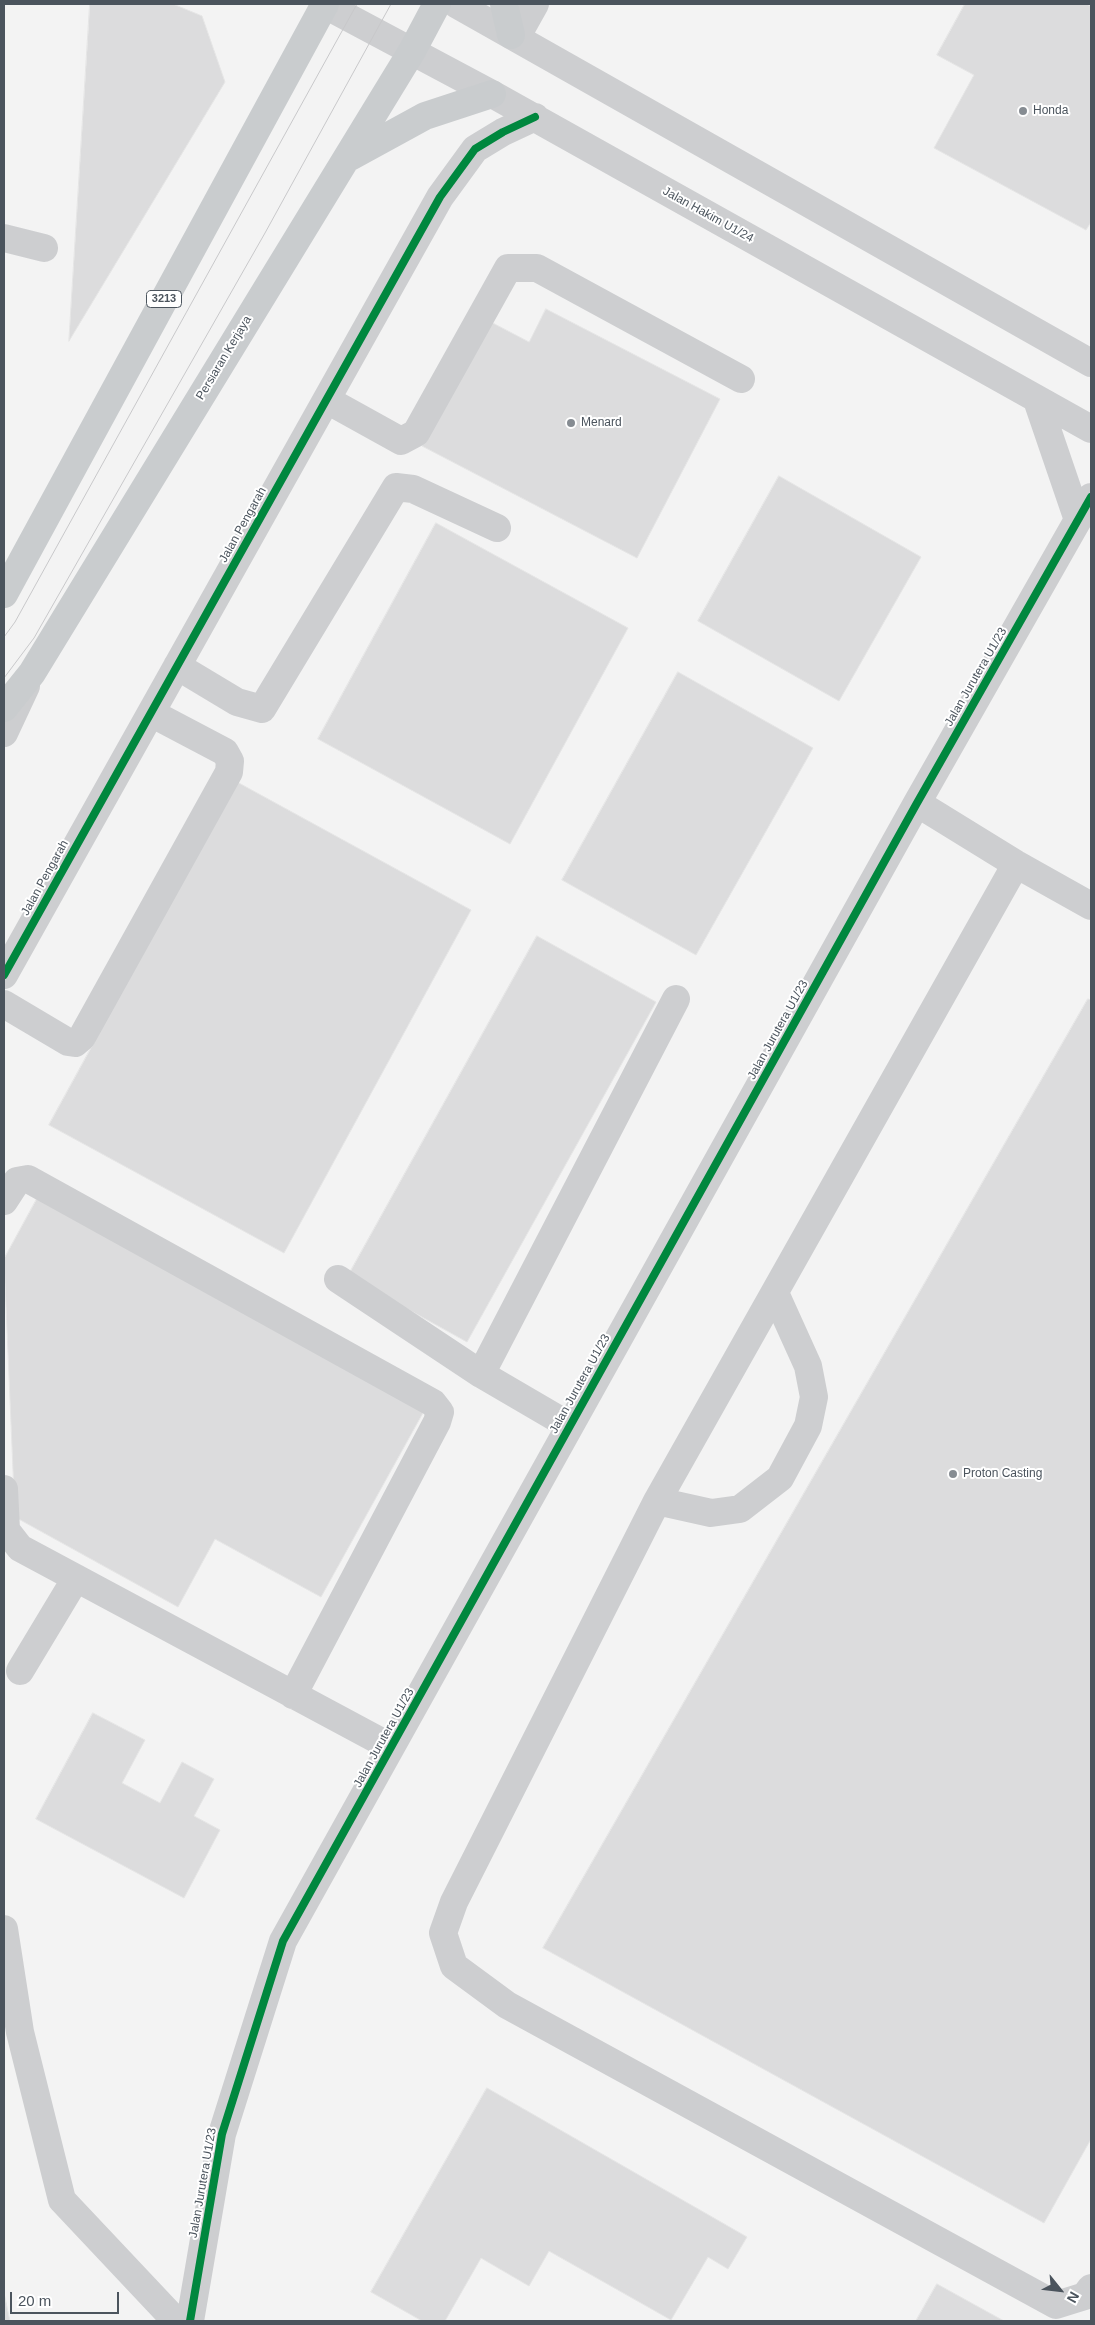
<!DOCTYPE html>
<html>
<head>
<meta charset="utf-8">
<style>
  body { margin:0 }
  #map { position:relative; width:1095px; height:2325px; overflow:hidden; background:#f3f3f3; font-family:Arial,sans-serif }
  canvas { display:block }
  .frame { position:absolute; inset:0; border:5px solid #4b545d; pointer-events:none }
  .north { position:absolute; left:1035px; top:2265px; width:50px; height:50px; -webkit-text-stroke:4px #fff; paint-order:stroke; rotate:119deg; font-size:14px; font-weight:700; line-height:20px; text-align:center; color:#4b545d }
  .north::after { content:''; display:block; margin:auto; width:18px; height:22px; background:#4b545d; clip-path:polygon(50% 0,100% 100%,50% 72%,0 100%) }
  .scale { position:absolute; left:10px; top:2292px; width:109px; height:22px; box-sizing:border-box; border:2px solid #4b545d; border-top:0; padding-left:6px; font-size:15px; line-height:18px; white-space:nowrap; color:#4b545d; -webkit-text-stroke:4px #fff; paint-order:stroke }
</style>
</head>
<body>
<div id="map">
<canvas width="1095" height="2325"></canvas>
<div class="frame"></div>
<div class="north">N</div>
<div class="scale">20 m</div>
</div>
<script>
const ctx = document.querySelector('canvas').getContext('2d');
ctx.lineJoin = 'round';
function fill(path, color) { ctx.fillStyle = color; ctx.fill(path, 'evenodd'); }
function trace(path, color, width, dash) { ctx.strokeStyle = color; ctx.lineWidth = width; ctx.lineCap = dash ? 'butt' : 'round'; ctx.setLineDash(dash || []); ctx.stroke(path); }
function label(font, color, halo, rows, align = 'center') {
  ctx.font = font + ' Arial,sans-serif'; ctx.lineWidth = 4; ctx.setLineDash([]); ctx.textBaseline = 'middle'; ctx.strokeStyle = halo; ctx.fillStyle = color; for (const [text, x, y, turn = 0] of rows) {
    ctx.save(); ctx.translate(x, y); ctx.rotate((+turn || 0) * Math.PI / 180); ctx.textAlign = isNaN(turn) ? turn : align; if (halo) ctx.strokeText(text, 0, 0); ctx.fillText(text, 0, 0); ctx.restore();
  }
}
const building = new Path2D(`
  M90 4H173L202 16 225 82 69 341Z
  M965 4H1086L1091 6V222L1086 230 934 148 974 75 937 55Z
  M546 309 720 399 637 558 422 446 487 320 529 342Z
  M779 476 921 557 839 701 698 621Z
  M436 523 628 628 510 844 318 739Z
  M678 672 813 748 696 955 562 880Z
  M237 782 471 910 284 1253 49 1125Z
  M537 936 656 1002 467 1342 348 1276Z
  M1088 999 1091 1000V2139L1044 2223 543 1948Z
  M38 1197 424 1411 321 1597 215 1539 178 1607 15 1517 4 1259Z
  M93 1713 145 1740 122 1783 160 1803 182 1762 214 1779 194 1816 220 1830 184 1898 36 1819Z
  M487 2088 747 2237 728 2269 708 2257 671 2320 549 2251 529 2286 481 2258 445 2321H422L371 2292Z
  M937 2284 1004 2321H916Z
  M4 2293 10 2321H4Z`);
const minor = new Path2D(`
  M323 4 492 94 1091 429
  M456 4 1091 363
  M516 38 535 4
  M4 238 44 248
  M327 400 401 441 416 433 508 268H537L741 379
  M1037 400 1078 520
  M177 666 237 702 262 709 396 487 413 489 497 528
  M4 733 26 686
  M917 803 1016 864 1091 906
  M1016 864 657 1501 454 1902 443 1933 454 1966 507 2005 1056 2305 1085 2296 1091 2288
  M4 975 440 197 475 149 503 132 535 117
  M4 1004 68 1042 75 1043 82 1037 229 772 230 761 225 752 151 713
  M4 1201 17 1181 28 1179 433 1403 440 1412 437 1422 293 1695
  M338 1279 481 1374 570 1426
  M481 1374 676 999
  M4 1489 6 1530 20 1548 391 1747
  M657 1501 711 1513 740 1509 780 1478 808 1426 814 1397 808 1366 775 1293
  M20 1671 76 1578
  M4 1929 20 2032 62 2200 176 2321
  M190 2321 222 2134 283 1941 917 803 1091 497`);
const major = new Path2D(`
  M504 4 511 35
  M350 157 425 116 492 94
  M4 594 325 4
  M4 708 32 673 412 51 437 4`);
const tram = new Path2D(`
  M4 637 15 622 357 4
  M4 678 34 638 265 233 391 4`);
const cycleway = new Path2D(`
  M4 975 440 197 475 149 503 132 535 117
  M190 2321 222 2134 283 1941 917 803 1091 497`);
const markers = [
  [1023,111,5,"#868c92"],
  [571,423,5,"#868c92"],
  [953,1474,5,"#868c92"]
];
const shields = [
  [164,299,35]
];
const shieldNames = [
  ["3213",164,299]
];
const poiNames = [
  ["Honda",1033,111],
  ["Menard",581,423],
  ["Proton Casting",963,1474]
];
const streetNames = [
  ["Jalan Hakim U1/24",708,215,29],
  ["Persiaran Kerjaya",224,358,-59],
  ["Jalan Pengarah",243,525,-61],
  ["Jalan Jurutera U1/23",976,677,-60],
  ["Jalan Pengarah",45,878,-61],
  ["Jalan Jurutera U1/23",778,1030,-61],
  ["Jalan Jurutera U1/23",580,1384,-61],
  ["Jalan Jurutera U1/23",384,1738,-61],
  ["Jalan Jurutera U1/23",203,2183,-80]
];
fill(building, '#dcdcdd');
trace(building, '#e5e5e5', 1);
trace(minor, '#cdced0', 28);
trace(major, '#c9ccce', 28);
trace(tram, '#c8c8ca', 1);
trace(cycleway, '#00873e', 8);
for (const [x, y, r, color] of markers) { const dot = new Path2D(); dot.arc(x, y, r, 0, 2 * Math.PI); ctx.fillStyle = color; ctx.fill(dot); trace(dot, '#fff', 2); }
for (const [x, y, w] of shields) { const box = new Path2D(); box.roundRect(x - w / 2, y - 8.5, w, 17, 4); ctx.fillStyle = '#fff'; ctx.fill(box); trace(box, '#4b545d', 1); }
label('bold 11px', '#4b545d', null, shieldNames);
label('12px', '#4b545d', '#fff', poiNames, 'left');
label('12px', '#4b545d', '#fff', streetNames);
</script>
</body>
</html>
